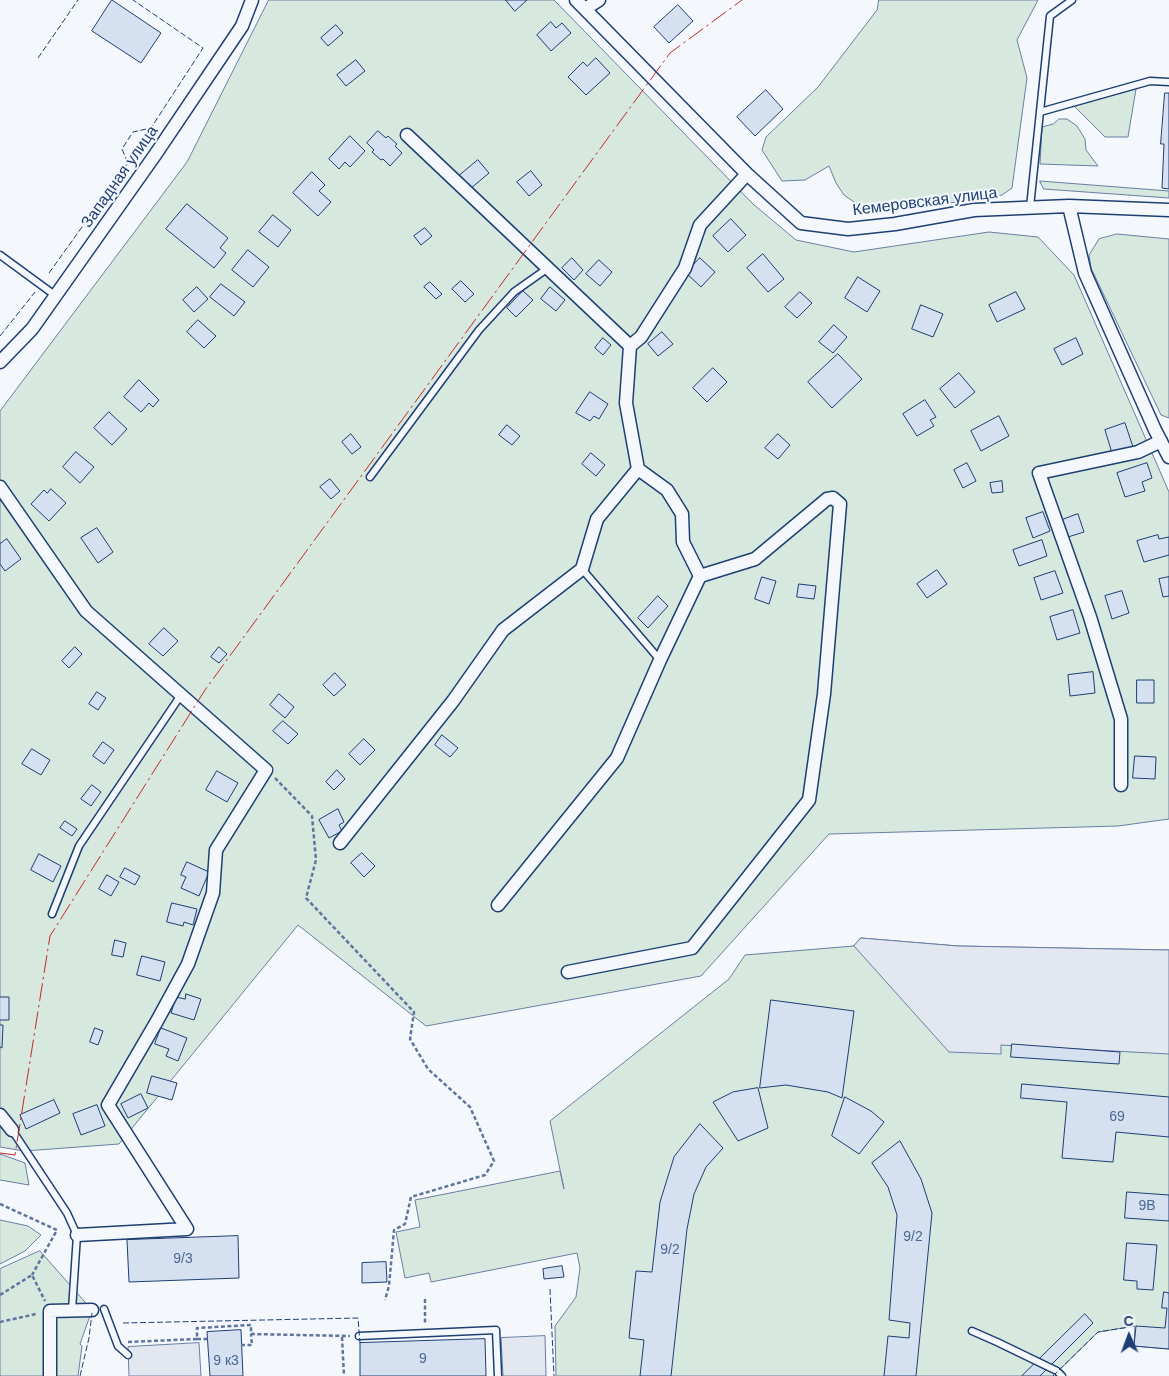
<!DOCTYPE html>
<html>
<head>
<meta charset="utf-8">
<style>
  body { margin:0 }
  #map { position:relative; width:1169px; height:1376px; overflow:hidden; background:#f4f7fb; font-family:Helvetica,sans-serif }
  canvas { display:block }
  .north { position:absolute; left:1104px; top:1311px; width:50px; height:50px; -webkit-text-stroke:4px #f4f7fb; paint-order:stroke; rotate:358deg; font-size:14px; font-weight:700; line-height:20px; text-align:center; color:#1d3f73 }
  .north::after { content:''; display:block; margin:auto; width:18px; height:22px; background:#1d3f73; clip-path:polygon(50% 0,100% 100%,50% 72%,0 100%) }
</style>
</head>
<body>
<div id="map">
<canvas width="1169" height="1376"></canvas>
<div class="north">С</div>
</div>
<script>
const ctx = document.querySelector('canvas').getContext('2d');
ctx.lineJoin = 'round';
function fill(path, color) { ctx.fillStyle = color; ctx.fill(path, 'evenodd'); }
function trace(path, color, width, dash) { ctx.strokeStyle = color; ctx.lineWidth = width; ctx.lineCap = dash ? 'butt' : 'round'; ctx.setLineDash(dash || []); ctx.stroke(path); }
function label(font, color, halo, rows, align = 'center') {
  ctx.font = font + ' Helvetica,sans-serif'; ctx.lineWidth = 4; ctx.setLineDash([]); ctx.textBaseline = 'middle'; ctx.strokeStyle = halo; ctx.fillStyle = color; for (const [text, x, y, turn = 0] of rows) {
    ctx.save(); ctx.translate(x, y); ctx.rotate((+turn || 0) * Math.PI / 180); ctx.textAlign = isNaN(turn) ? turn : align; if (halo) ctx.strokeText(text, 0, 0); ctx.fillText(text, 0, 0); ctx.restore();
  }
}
const green = new Path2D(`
  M269 0H554L753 204 796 240 854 252 989 232 1038 237 1074 275 1169 492V819L1118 826 829 834 701 976 426 1026 298 925 119 1144 24 1151 0 1147V411L187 162Z
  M879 0H1038L1017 40 1027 78 1012 188 1002 195 923 207 864 209 844 195 836 183 829 166 805 180 782 181 762 150 766 137 818 87 877 10Z
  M1136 89 1128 137H1105L1074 106Z
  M1059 119H1067L1077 126 1085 139 1086 150 1098 166 1040 164 1042 127 1053 124Z
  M1040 181 1169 191V198L1044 189Z
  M1117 234 1169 239V418L1161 415 1091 268 1089 255 1099 239Z
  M861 938 958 946 1169 950V1349L1134 1346 1135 1326 1098 1332 1053 1376H556L555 1326 576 1297 580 1268 577 1253 431 1282 429 1273 405 1278 396 1232 420 1227 415 1200 560 1171 564 1189 550 1121 729 979 745 955 854 946Z
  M0 1154 25 1163 29 1185 0 1180Z
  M0 1220 28 1226 41 1235 25 1251 0 1264Z
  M40 1251 92 1310 80 1344 82 1346 78 1376H0V1269Z`);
const parking = new Path2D(`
  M861 938 958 946 1169 950V1054L1001 1045V1054L949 1052 854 946Z
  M545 1336 546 1376H503L501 1338Z
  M199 1343 201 1376H129L128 1347Z`);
const building = new Path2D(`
  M112 0 161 33 141 63 92 31Z
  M506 0H527L515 11Z
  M678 5 693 21 669 43 654 27Z
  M551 22 556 28 562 23 571 33 551 51 537 35Z
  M336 25 343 33 328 46 321 38Z
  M596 58 610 73 586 95 568 77 583 62 587 66Z
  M356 60 365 71 346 86 337 75Z
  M766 90 783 109 755 136 737 117Z
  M1165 93H1169V189L1162 188 1164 144H1161Z
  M378 131 386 138 388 136 397 144 395 146 402 153 390 166 383 159 381 160 372 152 374 150 367 143Z
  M350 136 365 151 350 167 345 162 339 169 329 159Z
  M478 160 489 173 470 189 459 176Z
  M531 171 542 185 529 196 517 182Z
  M312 172 325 185 319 191 331 202 318 216 293 193Z
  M187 204 228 238 220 248 226 253 214 268 166 229Z
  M273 215 291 230 278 247 259 232Z
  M731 219 746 235 728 252 713 236Z
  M425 228 432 236 421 245 414 236Z
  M248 250 269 267 253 287 232 270Z
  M763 254 784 279 768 292 747 268Z
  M572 258 583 270 574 280 562 268Z
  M700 258 715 272 701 287 686 273Z
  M599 260 612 272 600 286 586 274Z
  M858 277 880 291 867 312 845 298Z
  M461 281 474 294 465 302 452 289Z
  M430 282 442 294 436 299 424 287Z
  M221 284 245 302 234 316 210 297Z
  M197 287 208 299 194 312 183 300Z
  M550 287 565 300 556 311 541 299Z
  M523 291 533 300 516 317 507 308Z
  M800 292 812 303 797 318 785 307Z
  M1016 292 1025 309 997 322 989 305Z
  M921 305 943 314 933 337 912 329Z
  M198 320 216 336 204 348 187 332Z
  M834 325 847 337 833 353 819 342Z
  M662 332 673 344 658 356 648 344Z
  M603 338 611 345 603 355 595 348Z
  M1076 338 1083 354 1062 365 1054 349Z
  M838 354 862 379 832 408 808 382Z
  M713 368 727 382 707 402 693 388Z
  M959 373 975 392 955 408 940 389Z
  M139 380 159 400 153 407 149 403 141 412 124 397Z
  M590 392 608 404 599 419 594 416 590 421 576 413Z
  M925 400 936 417 930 420 934 426 917 436 903 414Z
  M109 412 127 429 112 445 94 428Z
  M999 416 1009 436 981 451 971 431Z
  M1125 423 1133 447 1112 453 1105 430Z
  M507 425 520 436 512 445 499 435Z
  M351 434 361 447 352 454 342 442Z
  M778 434 790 445 778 459 765 448Z
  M76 452 94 467 80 483 63 467Z
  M591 453 605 465 596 476 582 464Z
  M967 463 976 481 963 488 954 470Z
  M1147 463 1152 478 1142 482 1145 491 1125 497 1117 473Z
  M330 479 340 491 331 499 320 487Z
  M1002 481 1003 492 992 493 990 483Z
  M51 489 66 503 49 521 31 504 44 490 47 493Z
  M1043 512 1050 531 1033 538 1026 518Z
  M1078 514 1084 532 1068 537 1062 520Z
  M97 528 113 552 98 563 81 538Z
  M1158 535 1159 539 1169 537V555L1144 562 1137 541Z
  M7 539 21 559 5 571 0 564V544Z
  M1042 540 1047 556 1019 566 1013 550Z
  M937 570 947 584 927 598 917 584Z
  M1055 571 1063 593 1041 600 1034 578Z
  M762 577 776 581 769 604 755 599Z
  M1169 577V596L1163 597 1159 579Z
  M799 584 816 586 814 599 797 597Z
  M1122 591 1129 613 1112 619 1105 596Z
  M658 596 668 606 648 628 638 618Z
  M1073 610 1080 633 1057 640 1050 617Z
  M164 628 178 641 163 656 149 644Z
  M75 647 82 654 69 668 62 661Z
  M219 647 227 654 219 663 211 657Z
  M1093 672 1095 693 1070 696 1068 675Z
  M335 673 346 685 334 696 323 685Z
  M1137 680H1154V703H1137Z
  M97 692 106 698 98 710 89 704Z
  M279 694 294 707 285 718 270 705Z
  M283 721 298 734 288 744 273 731Z
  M442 735 458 748 450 757 435 745Z
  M364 739 375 750 360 765 349 754Z
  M103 742 114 750 104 764 93 756Z
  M32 749 50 760 41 775 22 764Z
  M1135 756 1156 757 1155 779 1133 778Z
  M337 770 345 779 334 790 326 782Z
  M217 771 238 783 227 802 206 790Z
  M92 785 101 792 91 806 81 799Z
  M338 809 344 822 339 825 342 831 329 838 319 820Z
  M65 821 77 829 72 836 60 828Z
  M362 853 375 866 364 877 351 863Z
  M39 854 61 866 53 882 31 870Z
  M187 862 209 872 199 896 181 888 186 877 181 875Z
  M125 868 140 876 135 885 120 877Z
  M107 875 119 882 111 896 99 889Z
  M172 903 197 909 193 925 184 922 183 926 167 922Z
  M115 940 126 943 123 957 112 955Z
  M142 956 165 962 160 981 137 975Z
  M186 994 201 999 194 1020 171 1013 176 997 185 999Z
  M0 997H9V1020H0Z
  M771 1000 854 1011 842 1098 828 1092 786 1085 760 1088Z
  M0 1025H3L2 1048 0 1047Z
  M95 1028 103 1031 98 1045 90 1042Z
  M161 1028 187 1038 178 1061 166 1056 169 1049 155 1044Z
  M1012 1044 1120 1052 1119 1064 1011 1057Z
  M152 1076 177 1083 172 1100 147 1093Z
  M1022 1084 1169 1097V1137L1116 1132 1113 1162 1062 1158 1067 1102 1021 1098Z
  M758 1088 768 1128 738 1141 713 1102 733 1092Z
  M141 1094 148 1108 128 1118 121 1104Z
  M845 1097 871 1111 884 1122 859 1154 832 1136Z
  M54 1100 60 1113 26 1129 20 1115Z
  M97 1105 105 1126 81 1135 73 1114Z
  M700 1124 723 1148 706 1167 694 1194 687 1229 671 1376H640L644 1340 629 1338 636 1271 652 1272 660 1202 674 1157Z
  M900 1141 921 1179 932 1213 916 1376H884L888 1336 909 1338 910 1323 889 1320 897 1215 888 1187 872 1163Z
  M1127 1192 1169 1195V1221L1125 1218Z
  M238 1236 239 1278 129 1282 127 1240Z
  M1127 1243 1157 1245 1153 1290 1137 1289V1281L1124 1280Z
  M386 1262 387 1282 362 1283V1263Z
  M562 1266 564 1277 544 1279 543 1269Z
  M1164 1292 1169 1293V1349L1134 1346 1136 1326 1165 1328 1167 1308H1162Z
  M1085 1314 1093 1323 1040 1376H1022Z
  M241 1330 243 1376H210L207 1332Z
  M485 1339 486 1376H360V1343Z`);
const path = new Path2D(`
  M275 778 312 816 316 860 306 898 414 1012 410 1039 428 1069 470 1107 494 1161 485 1175 411 1197 405 1224 394 1230 389 1286 385 1300
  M0 1204 57 1230 32 1275
  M0 1295 32 1275 45 1301
  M425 1299V1325
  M0 1322 36 1314
  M342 1337 344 1376
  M197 1339H208
  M128 1342 197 1339V1328L251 1325V1334L350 1336
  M241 1345H252L251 1334`);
const lane = new Path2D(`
  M1040 112 1150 81 1169 82
  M1030 207 1050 16 1072 0
  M0 255 56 296
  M370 477 479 330 514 292 548 268
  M582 569 660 660
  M52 914 79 846 181 695
  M12 1130 67 1213 77 1235 72 1310
  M104 1309 118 1346 128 1355
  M972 1331 997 1342 1057 1371 1062 1376
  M359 1336 496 1330 498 1376`);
const street = new Path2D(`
  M576 0 747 174 801 223 848 229 895 224 974 210 1069 206 1169 210
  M585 9 599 0
  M407 135 630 346
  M1069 206 1085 273 1155 430 1169 457
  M0 362 32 329 155 155 242 26 252 0
  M0 487 86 611 266 770 216 850 213 893 188 964 157 1021 108 1105 187 1229 77 1235
  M1121 785V719L1090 617 1039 473 1138 452 1161 441
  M340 843 453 701 503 630 582 569 597 519 638 469 626 403 630 346 641 337 685 268 700 225 747 174
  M498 905 617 758 660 660 700 576 683 542 682 514 667 490 638 469
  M568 972 692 948 809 800 824 694 840 504 833 498 827 499 755 559 700 576
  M0 1115 12 1130
  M50 1376V1311L92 1310`);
const fence = new Path2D(`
  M38 58 78 0
  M49 273 128 163 122 149 133 132 151 128 203 48 133 0
  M0 336 35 292
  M550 1289 554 1376
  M123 1323 358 1318 360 1343
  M80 1376 89 1338 92 1313
  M1053 1376 1098 1332 1136 1326`);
const power = new Path2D(`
  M0 1153 15 1155 50 936 205 690 670 53 742 0`);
const numberNames = [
  ["69",1117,1117],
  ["9В",1147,1206],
  ["9/2",913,1237],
  ["9/2",670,1250],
  ["9/3",183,1259],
  ["9",423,1359],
  ["9 к3",226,1361]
];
const streetNames = [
  ["Западная улица",120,177,-55],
  ["Кемеровская улица",925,202,-7]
];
fill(green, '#d7e8df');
trace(green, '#687fa3', 1);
fill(parking, '#e3e8f0');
trace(parking, '#687fa3', 1);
fill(building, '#d5e0f0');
trace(building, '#1d3f73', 1);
trace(lane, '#1d3f73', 9);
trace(street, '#1d3f73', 15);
trace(path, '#5e769c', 2.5, [4, 2.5]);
trace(lane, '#f4f7fb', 6);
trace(street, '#f4f7fb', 12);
trace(fence, '#1d3f73', 1, [6, 2.5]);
trace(power, '#c62828', 1, [18, 4, 2.5, 4]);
label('14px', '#4b6792', null, numberNames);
label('16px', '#1d3f73', '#f4f7fb', streetNames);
</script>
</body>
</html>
